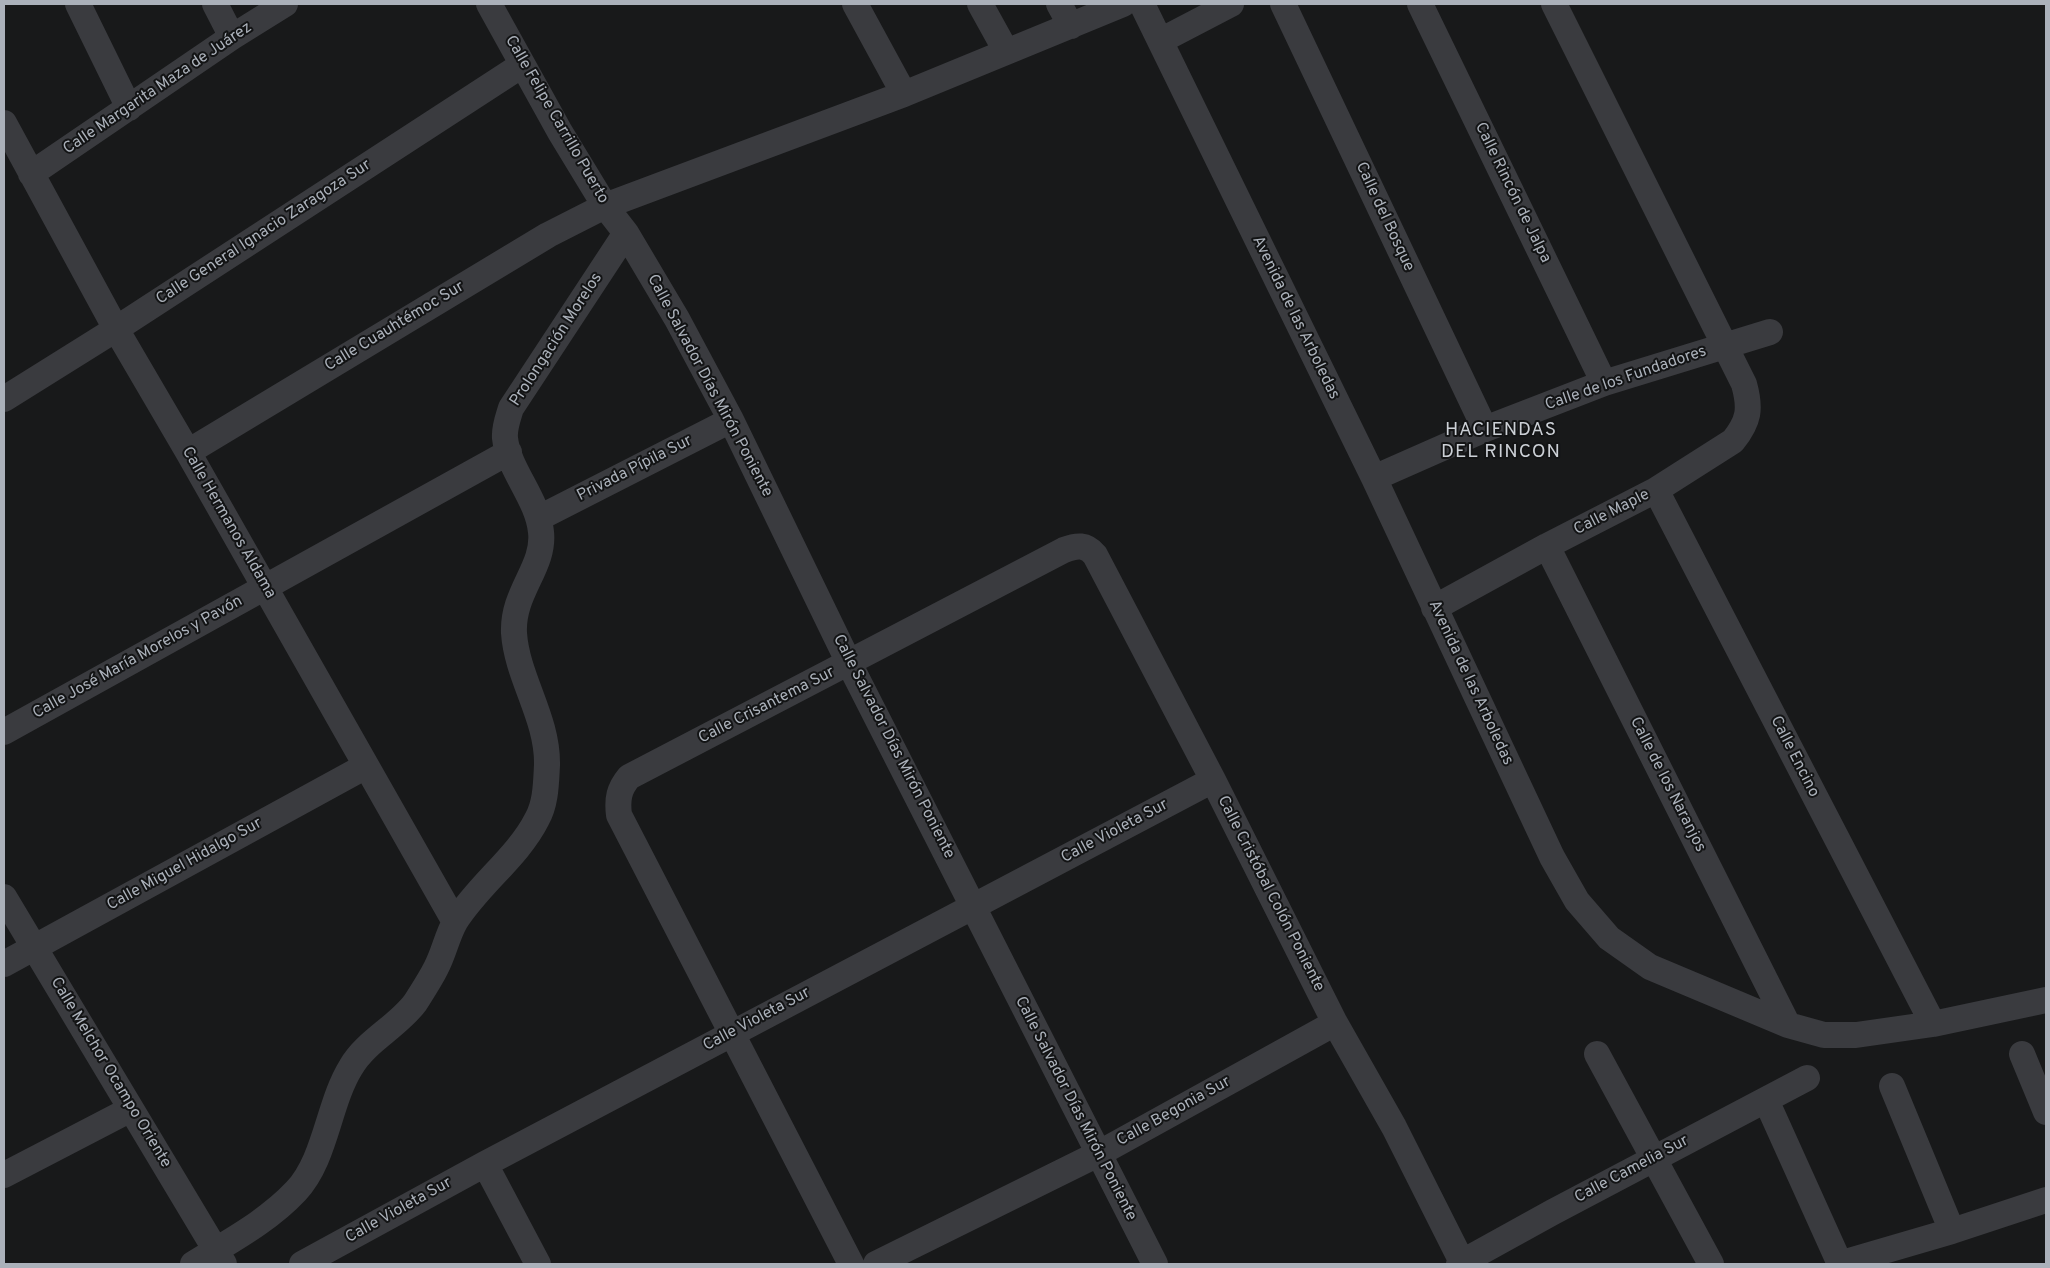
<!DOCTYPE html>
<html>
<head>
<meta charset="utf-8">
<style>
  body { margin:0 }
  #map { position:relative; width:2050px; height:1268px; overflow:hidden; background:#18191a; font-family:Overpass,sans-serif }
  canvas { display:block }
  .frame { position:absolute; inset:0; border:5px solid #abb1ba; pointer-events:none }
</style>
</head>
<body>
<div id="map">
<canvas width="2050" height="1268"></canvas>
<div class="frame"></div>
</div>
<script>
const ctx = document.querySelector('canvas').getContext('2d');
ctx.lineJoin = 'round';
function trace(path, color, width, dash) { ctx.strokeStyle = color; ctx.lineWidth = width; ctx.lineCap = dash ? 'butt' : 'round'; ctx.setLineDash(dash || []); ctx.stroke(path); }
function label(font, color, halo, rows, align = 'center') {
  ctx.font = font + ' Overpass,sans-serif'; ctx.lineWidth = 4; ctx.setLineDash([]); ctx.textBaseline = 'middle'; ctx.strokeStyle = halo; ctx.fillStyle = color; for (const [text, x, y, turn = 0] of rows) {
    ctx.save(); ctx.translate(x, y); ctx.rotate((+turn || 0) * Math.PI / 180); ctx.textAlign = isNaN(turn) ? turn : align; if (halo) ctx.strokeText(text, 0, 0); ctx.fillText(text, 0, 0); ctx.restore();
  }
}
const minor = new Path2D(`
  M78 4 129 108
  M215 4 232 37
  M489 4 560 132 605 206 626 233 677 319 731 420 849 663 1155 1264
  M855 4 904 94
  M980 4 1006 51
  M1059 4 1071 26
  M1142 4 1374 478 1552 857 1577 901 1609 938 1650 967 1788 1025 1824 1035H1856L1933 1024 2046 1000
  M1283 4 1485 429
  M1420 4 1604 383
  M1160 41 1231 4
  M4 123 116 329 188 452 455 922
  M31 174 232 37 285 4
  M4 399 116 329 522 65
  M188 452 548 235 605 206 904 94 1123 4
  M1374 478 1485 429 1604 383 1770 332
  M1656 490 1933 1024
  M539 518 731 420
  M1547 546 1788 1025
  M1434 608 1547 546 1656 490 1733 441C1749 421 1751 409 1744 384L1554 4
  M4 732 509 452
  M4 897 224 1264
  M4 964 366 766
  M1597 1054 1711 1264
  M2022 1054 2046 1112
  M1892 1086 1952 1231
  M1766 1100 1840 1264
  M485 1164 538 1264
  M4 1175 131 1109
  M193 1264C228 1242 267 1222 296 1191 326 1159 328 1104 351 1067 366 1041 397 1027 415 1003 422 992 430 980 436 968 444 953 447 936 455 922 478 885 518 857 537 819 546 803 546 783 547 765 548 718 517 678 514 633 512 592 545 567 541 532 538 499 508 469 505 438 504 428 508 418 511 408L626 233
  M302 1264 485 1164 1213 780
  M851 1264 619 815C617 799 619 789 629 777L1064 550C1077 545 1086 544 1095 555L1213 780 1335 1023 1394 1127 1463 1264
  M876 1264 1098 1154 1335 1023
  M1459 1264 1553 1212 1807 1078
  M1839 1264 1952 1231 2046 1200`);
const streetNames = [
  ["Calle Margarita Maza de Juárez",158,89,-34],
  ["Calle Felipe Carrillo Puerto",556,120,60],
  ["Calle Rincón de Jalpa",1512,193,64],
  ["Calle del Bosque",1384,217,65],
  ["Calle General Ignacio Zaragoza Sur",264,233,-33],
  ["Avenida de las Arboledas",1295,318,64],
  ["Calle Cuauhtémoc Sur",395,327,-31],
  ["Prolongación Morelos",557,340,-57],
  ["Calle de los Fundadores",1626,379,-19],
  ["Calle Salvador Días Mirón Poniente",709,386,62],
  ["Privada Pípila Sur",635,469,-27],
  ["Calle Maple",1612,513,-27],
  ["Calle Hermanos Aldama",228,523,60],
  ["Calle José María Morelos y Pavón",138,658,-29],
  ["Avenida de las Arboledas",1470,683,65],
  ["Calle Crisantema Sur",767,706,-27],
  ["Calle Salvador Días Mirón Poniente",893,747,63],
  ["Calle Encino",1794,757,63],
  ["Calle de los Naranjos",1667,785,63],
  ["Calle Violeta Sur",1115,832,-28],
  ["Calle Miguel Hidalgo Sur",185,865,-29],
  ["Calle Cristóbal Colón Poniente",1270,894,63],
  ["Calle Violeta Sur",757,1020,-28],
  ["Calle Melchor Ocampo Oriente",110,1073,59],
  ["Calle Salvador Días Mirón Poniente",1075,1109,63],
  ["Calle Begonia Sur",1174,1112,-29],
  ["Calle Camelia Sur",1632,1170,-28],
  ["Calle Violeta Sur",399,1211,-29]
];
const quarterNames = [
  ["HACIENDAS",1501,431],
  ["DEL RINCON",1501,453]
];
trace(minor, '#3a3b3f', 26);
label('16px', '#abb1ba', '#131415', streetNames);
ctx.letterSpacing = '1px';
label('19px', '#ccd0d6', '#131415', quarterNames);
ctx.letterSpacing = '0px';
</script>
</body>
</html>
